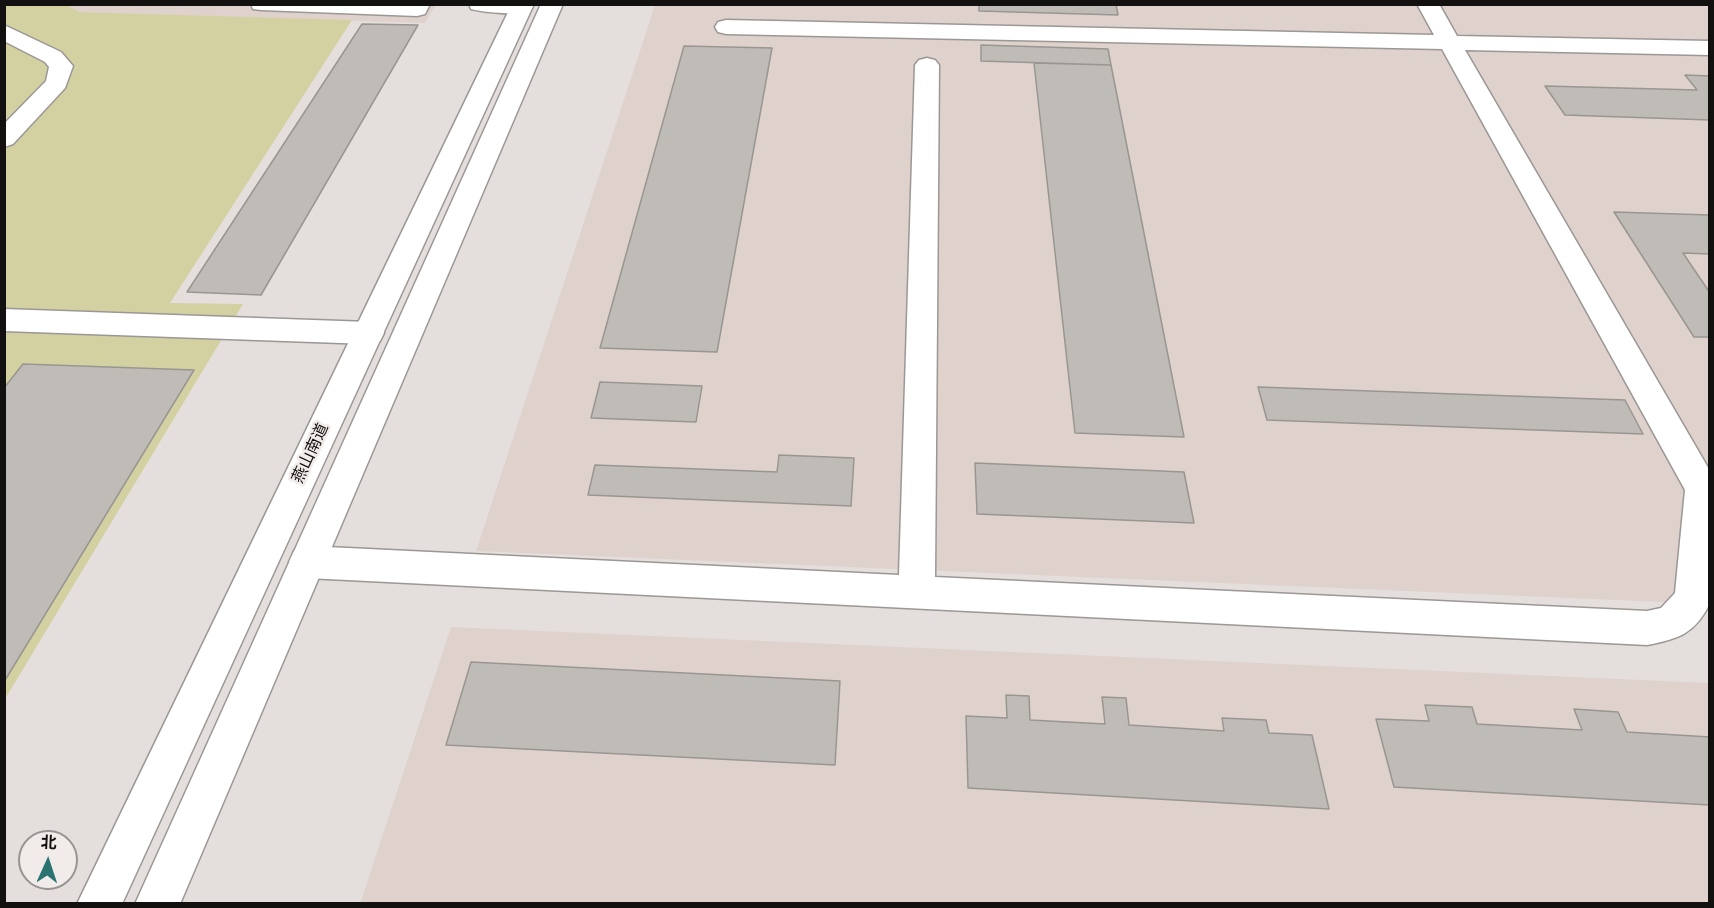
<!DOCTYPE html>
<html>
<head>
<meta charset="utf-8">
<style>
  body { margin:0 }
  #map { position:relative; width:1714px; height:908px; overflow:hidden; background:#e4dfdd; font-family:Overpass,"Noto Sans SC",sans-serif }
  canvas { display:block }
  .frame { position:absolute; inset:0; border:6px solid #131110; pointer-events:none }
  .north { position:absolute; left:18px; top:830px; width:60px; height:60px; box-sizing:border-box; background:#f1ecea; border:2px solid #989493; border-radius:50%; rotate:3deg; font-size:16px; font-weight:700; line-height:24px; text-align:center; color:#131110 }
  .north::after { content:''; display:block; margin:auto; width:21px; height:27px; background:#297371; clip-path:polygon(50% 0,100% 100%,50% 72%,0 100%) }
</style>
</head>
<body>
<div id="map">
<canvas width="1714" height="908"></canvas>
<div class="frame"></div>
<div class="north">北</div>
</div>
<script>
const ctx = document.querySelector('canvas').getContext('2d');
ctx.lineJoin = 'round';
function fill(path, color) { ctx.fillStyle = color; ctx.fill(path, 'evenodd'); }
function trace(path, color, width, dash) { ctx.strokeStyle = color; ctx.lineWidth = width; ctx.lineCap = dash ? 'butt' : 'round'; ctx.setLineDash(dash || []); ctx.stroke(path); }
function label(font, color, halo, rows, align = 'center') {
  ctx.font = font + ' Overpass,"Noto Sans SC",sans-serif'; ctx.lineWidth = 5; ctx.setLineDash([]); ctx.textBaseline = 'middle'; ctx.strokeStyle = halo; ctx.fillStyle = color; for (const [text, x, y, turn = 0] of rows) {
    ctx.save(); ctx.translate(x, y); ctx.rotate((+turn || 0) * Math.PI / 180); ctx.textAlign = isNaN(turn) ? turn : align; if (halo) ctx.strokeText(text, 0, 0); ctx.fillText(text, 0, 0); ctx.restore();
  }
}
const built = new Path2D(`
  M67 5H436L425 23 79 12Z
  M655 5H1709V604L476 551Z
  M451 627 1709 683V903L360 904Z`);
const green = new Path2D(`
  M5 5H67L79 12 352 20 170 303 243 304 5 699Z`);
const building = new Path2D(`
  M979 4H1116L1118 15 979 11Z
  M362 24 418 25 261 295 187 292Z
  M981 45 1108 49 1111 65 981 61Z
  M684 46 772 48 717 352 600 348Z
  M1034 63 1111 65 1184 437 1075 433Z
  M1685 75 1710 76V120L1565 115 1545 86 1697 90Z
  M1614 212 1710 215V254L1683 253 1710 293V337H1694Z
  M23 364 194 370 4 682V388Z
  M600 382 702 386 696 422 591 418Z
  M1258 387 1625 400 1643 434 1267 420Z
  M779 455 854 458 851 506 588 495 595 465 777 472Z
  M975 463 1184 472 1194 523 977 514Z
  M471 662 840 681 835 765 446 745Z
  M1006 695 1029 696 1030 720 1105 724 1102 697 1126 698 1129 725 1224 731 1222 718 1266 720 1269 733 1312 735 1329 809 968 788 966 716 1007 718Z
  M1425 705 1472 707 1477 724 1582 730 1574 709 1618 712 1627 732 1710 737V805L1394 787 1376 719 1429 721Z`);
const minor = new Path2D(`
  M251 4H430L425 14 417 16 261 10 253 9Z
  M469 4H532L533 6 530 11C513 15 488 13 471 9Z
  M1417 4H1439L1457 36 1710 41V55L1465 50 1710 471V603C1695 634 1678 639 1647 645L307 578 294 573 289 562 294 551 307 546 899 575 915 65 919 60 927 58 935 60 939 65 935 577 1647 611 1661 608 1675 593 1685 490 1442 49 726 34 718 32 715 27 718 22 726 20 1434 35Z
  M4 25 61 52 73 66 65 88 13 144 4 147V124L46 81 49 67 45 62 4 41Z
  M4 309 369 322 380 325 384 333 380 341 369 344 4 331Z`);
const major = new Path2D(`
  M512 4H534L122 904H77Z
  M541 4H563L180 904H135Z`);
const streetNames = [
  ["燕山南道",312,454,-65]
];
fill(built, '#dfd2cc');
fill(green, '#d3d1a2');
fill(building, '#bfbcb8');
trace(building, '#999692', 1.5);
trace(minor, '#9b9795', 3);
trace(major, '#9b9795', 3);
fill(minor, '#fff');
fill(major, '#fff');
label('16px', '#131110', '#f1ecea', streetNames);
</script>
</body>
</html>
